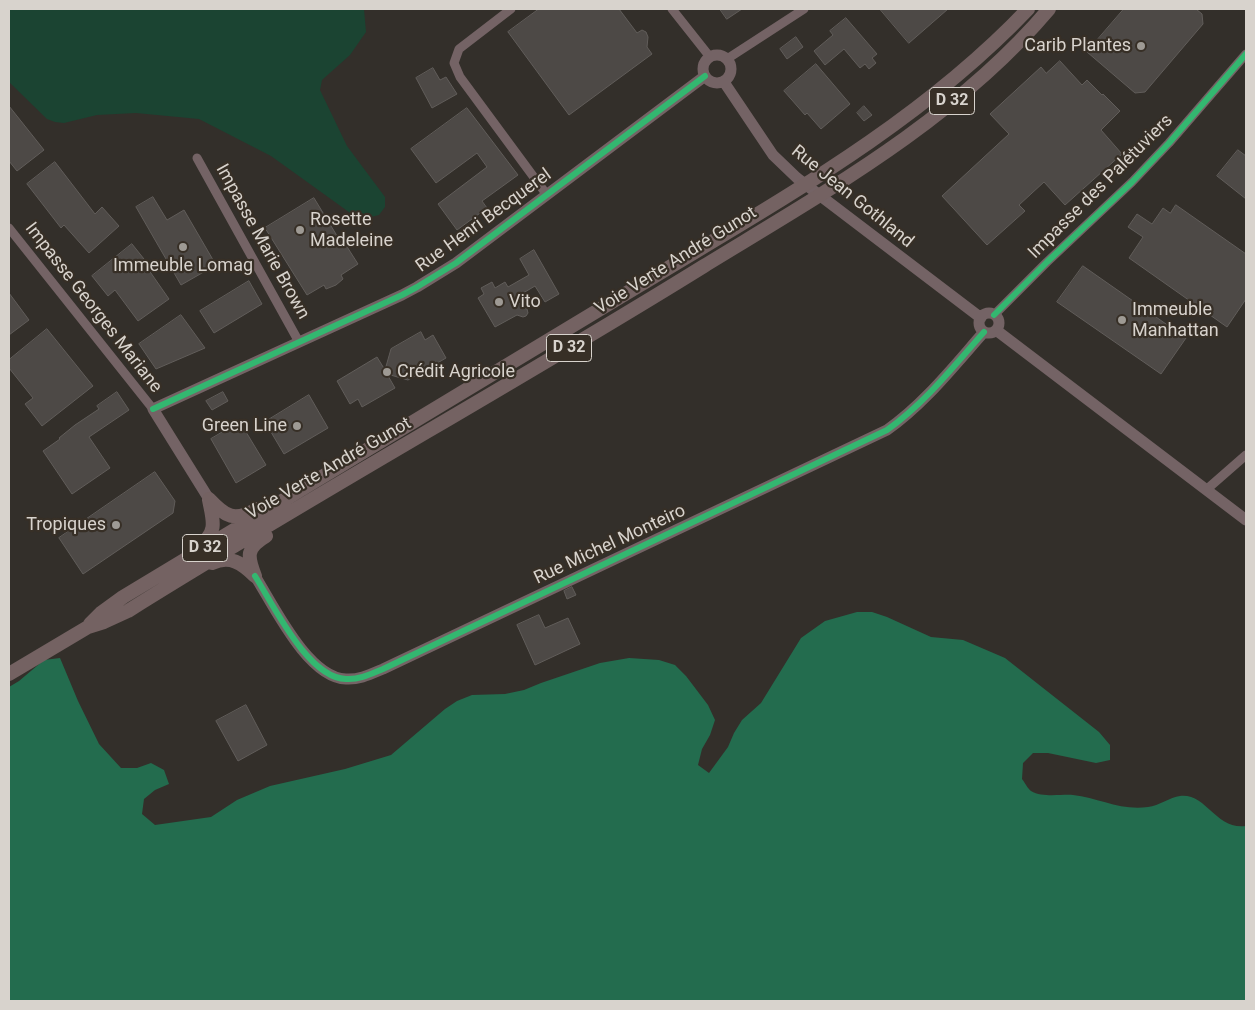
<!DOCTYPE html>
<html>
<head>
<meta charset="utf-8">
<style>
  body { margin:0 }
  #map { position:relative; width:1255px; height:1010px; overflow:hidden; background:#332f2a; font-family:Roboto,sans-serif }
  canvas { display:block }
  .frame { position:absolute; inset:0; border:10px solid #d8d3cd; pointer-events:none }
</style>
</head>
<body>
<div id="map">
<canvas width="1255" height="1010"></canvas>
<div class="frame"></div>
</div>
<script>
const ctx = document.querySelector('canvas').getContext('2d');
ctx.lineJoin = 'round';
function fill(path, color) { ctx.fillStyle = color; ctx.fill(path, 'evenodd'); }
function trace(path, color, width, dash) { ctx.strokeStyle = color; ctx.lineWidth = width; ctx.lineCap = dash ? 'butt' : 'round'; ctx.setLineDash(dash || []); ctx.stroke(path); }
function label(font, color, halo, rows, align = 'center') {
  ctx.font = font + ' Roboto,sans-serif'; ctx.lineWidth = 4.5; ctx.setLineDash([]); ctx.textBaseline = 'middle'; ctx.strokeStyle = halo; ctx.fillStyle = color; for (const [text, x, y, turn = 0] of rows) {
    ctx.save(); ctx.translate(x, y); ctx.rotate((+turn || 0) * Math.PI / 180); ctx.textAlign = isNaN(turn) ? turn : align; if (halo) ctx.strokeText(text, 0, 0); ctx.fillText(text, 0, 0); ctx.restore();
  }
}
const green = new Path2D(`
  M9 9H364L366 32 350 55 322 80 320 90 347 146 385 197V207L379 215 367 218 353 215 271 156 199 119 136 113 97 115 64 123 55 122 47 119 9 82Z`);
const forest = new Path2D(`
  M857 612H872L887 617 931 637 963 640 1005 658 1099 732 1110 745V760L1096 763 1048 753H1033L1023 763 1022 779C1025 783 1028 789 1031 791 1043 798 1061 794 1073 795 1099 798 1121 811 1148 807 1159 806 1170 797 1180 796 1207 793 1215 830 1246 826V1001H9V687L19 681 44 660 60 658 78 701 99 744 121 768H137L151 763 164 770 169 784 155 790 144 799 142 814 155 825 211 817 237 800 270 786 345 769 391 755 445 709 457 701 472 695 505 694 524 690 541 683 600 663 629 658 659 660 675 665 686 676 708 705 715 720 710 735 702 749 698 765 709 773 728 747 734 733 742 720 761 703 801 638 825 621Z`);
const building = new Path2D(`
  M539 9H619L637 33 642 30 646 32 648 37 647 47 652 54 569 115 508 32Z
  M720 9H742L727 19Z
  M880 9H948L909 43Z
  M1124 9H1196L1202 14 1203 24 1145 92 1135 93 1087 52Z
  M846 18 877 54 872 58 876 63 869 69 865 64 860 68 844 49 825 65 814 51 833 35 830 31Z
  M796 37 803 47 787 59 780 49Z
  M1060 61 1082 85 1087 80 1102 95 1103 94 1120 111 1101 130 1122 154 1065 205 1044 182 1019 205 1025 211 987 245 942 196 1009 134 990 114 1041 67 1046 73Z
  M816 64 850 104 821 129 807 113 805 115 784 91Z
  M433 68 440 80 446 77 457 94 432 108 416 78Z
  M9 106 44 150 17 171 9 161Z
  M864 106 872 115 864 121 857 113Z
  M467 108 518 175 482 201 487 208 457 230 438 204 487 167 477 153 436 183 411 149Z
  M1238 150 1246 156V199L1217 176Z
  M55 162 95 214 102 207 119 226 89 253 64 225 61 228 27 184Z
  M153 197 167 220 184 210 216 265 181 285 136 207Z
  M314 198 342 244 344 242 358 264 341 275 343 279 336 285 326 289 324 285 307 295 265 228Z
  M1176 205 1246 254V299L1227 327 1129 258 1143 237 1128 227 1137 214 1152 224 1163 208 1170 213Z
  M132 244 148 264 146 266 169 299 138 321 115 290 108 296 92 276Z
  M534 250 559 294 545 302 535 286 513 299 527 309 528 313 526 316 523 317 517 315 495 327 478 298 484 294 481 288 492 282 495 288 505 282 508 287 529 275 520 259Z
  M1083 266 1186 338 1161 374 1057 302Z
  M249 281 262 304 214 333 200 311Z
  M9 293 29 320 9 335Z
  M181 315 205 348 156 369 139 344Z
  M47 329 93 386 42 426 25 404 33 398 9 368V360Z
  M421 332 425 340 433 335 446 358 408 380 387 374 395 388 362 407 358 399 350 404 337 381 377 357 385 370 391 349Z
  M117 392 129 410 89 437 110 468 72 494 43 451 60 439 59 438 75 425 99 409 97 406Z
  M223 392 228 401 212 410 206 401Z
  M309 395 328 428 284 454 265 422Z
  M240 422 266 465 236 483 211 439Z
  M155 472 175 501 173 513 83 574 59 538Z
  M572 587 576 595 567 599 564 591Z
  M539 615 545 628 568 618 580 644 535 665 517 625Z
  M246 705 267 745 238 761 216 721Z`);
const minor = new Path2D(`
  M511 9 459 49 454 63 460 77 547 195
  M672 9 710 57
  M727 59 804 9
  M197 158 299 342
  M9 228 153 409
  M994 315 1047 262 1132 182 1169 143 1246 54
  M1206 490 1246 455`);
const tertiary = new Path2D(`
  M703 69a14 14 0 1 1 28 0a14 14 0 1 1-28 0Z
  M724 82 773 155 797 178 981 318
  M979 323a10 10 0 1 1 20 0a10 10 0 1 1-20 0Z
  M996 330 1246 520
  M209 499 153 409 402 295 417 287 456 263 705 76
  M255 576C274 606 308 678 346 679 359 680 371 674 383 669L887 430C925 403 953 367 984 332`);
const primary = new Path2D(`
  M209 499C226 517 234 522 257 509
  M200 545C218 532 213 520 209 500
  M212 563C230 555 242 563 255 576
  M255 576C247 556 246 548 266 536
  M90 624 101 613 123 597C295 493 468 390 640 285 775 203 918 125 1028 9
  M9 674 88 627 104 622 128 611C318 492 514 384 704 266 825 192 956 119 1049 9`);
const cycleway = new Path2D(`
  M994 315 1047 262 1132 182 1169 143 1246 54
  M153 409 402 295 417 287 456 263 705 76
  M255 576C274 606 308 678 346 679 359 680 371 674 383 669L887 430C925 403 953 367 984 332`);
const markers = [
  [1141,46,5,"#9e9a94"],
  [300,230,5,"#9e9a94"],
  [183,247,5,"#9e9a94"],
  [499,302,5,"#9e9a94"],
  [1122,320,5,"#9e9a94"],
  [387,372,5,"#9e9a94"],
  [297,426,5,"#9e9a94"],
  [116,525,5,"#9e9a94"]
];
const shields = [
  [952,101,45],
  [569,348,45],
  [205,548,45]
];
const shieldNames = [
  ["D 32",952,101],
  ["D 32",569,348],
  ["D 32",205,548]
];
const poiNames = [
  ["Carib Plantes",1131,46,"right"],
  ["Rosette",310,220],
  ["Madeleine",310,241],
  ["Immeuble Lomag",183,266,"center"],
  ["Vito",509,302],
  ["Immeuble",1132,310],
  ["Manhattan",1132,331],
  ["Crédit Agricole",397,372],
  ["Green Line",287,426,"right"],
  ["Tropiques",106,525,"right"]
];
const streetNames = [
  ["Impasse des Palétuviers",1101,187,-45],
  ["Rue Jean Gothland",852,197,39],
  ["Rue Henri Becquerel",484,221,-36],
  ["Impasse Marie Brown",262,242,61],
  ["Voie Verte André Gunot",676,261,-32],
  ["Impasse Georges Mariane",93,308,52],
  ["Voie Verte André Gunot",329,469,-30],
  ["Rue Michel Monteiro",610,545,-25]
];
fill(green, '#1b4432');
fill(forest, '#236c4e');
fill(building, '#4d4946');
trace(building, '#615d5a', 1);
trace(minor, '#746365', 9);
trace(tertiary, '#746365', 11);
trace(primary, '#746262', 14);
trace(cycleway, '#33b770', 6);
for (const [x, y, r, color] of markers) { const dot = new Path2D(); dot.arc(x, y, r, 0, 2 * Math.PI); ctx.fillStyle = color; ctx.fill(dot); trace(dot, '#372f26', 2); }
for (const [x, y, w] of shields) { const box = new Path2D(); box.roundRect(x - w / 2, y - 13.5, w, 27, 4); ctx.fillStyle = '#372f26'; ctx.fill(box); trace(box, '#d8d3cd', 1); }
label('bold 16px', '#d8d3cd', null, shieldNames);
label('18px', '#d8d3cd', '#372f26', poiNames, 'left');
label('18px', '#d8d3cd', '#372f26', streetNames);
</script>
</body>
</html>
